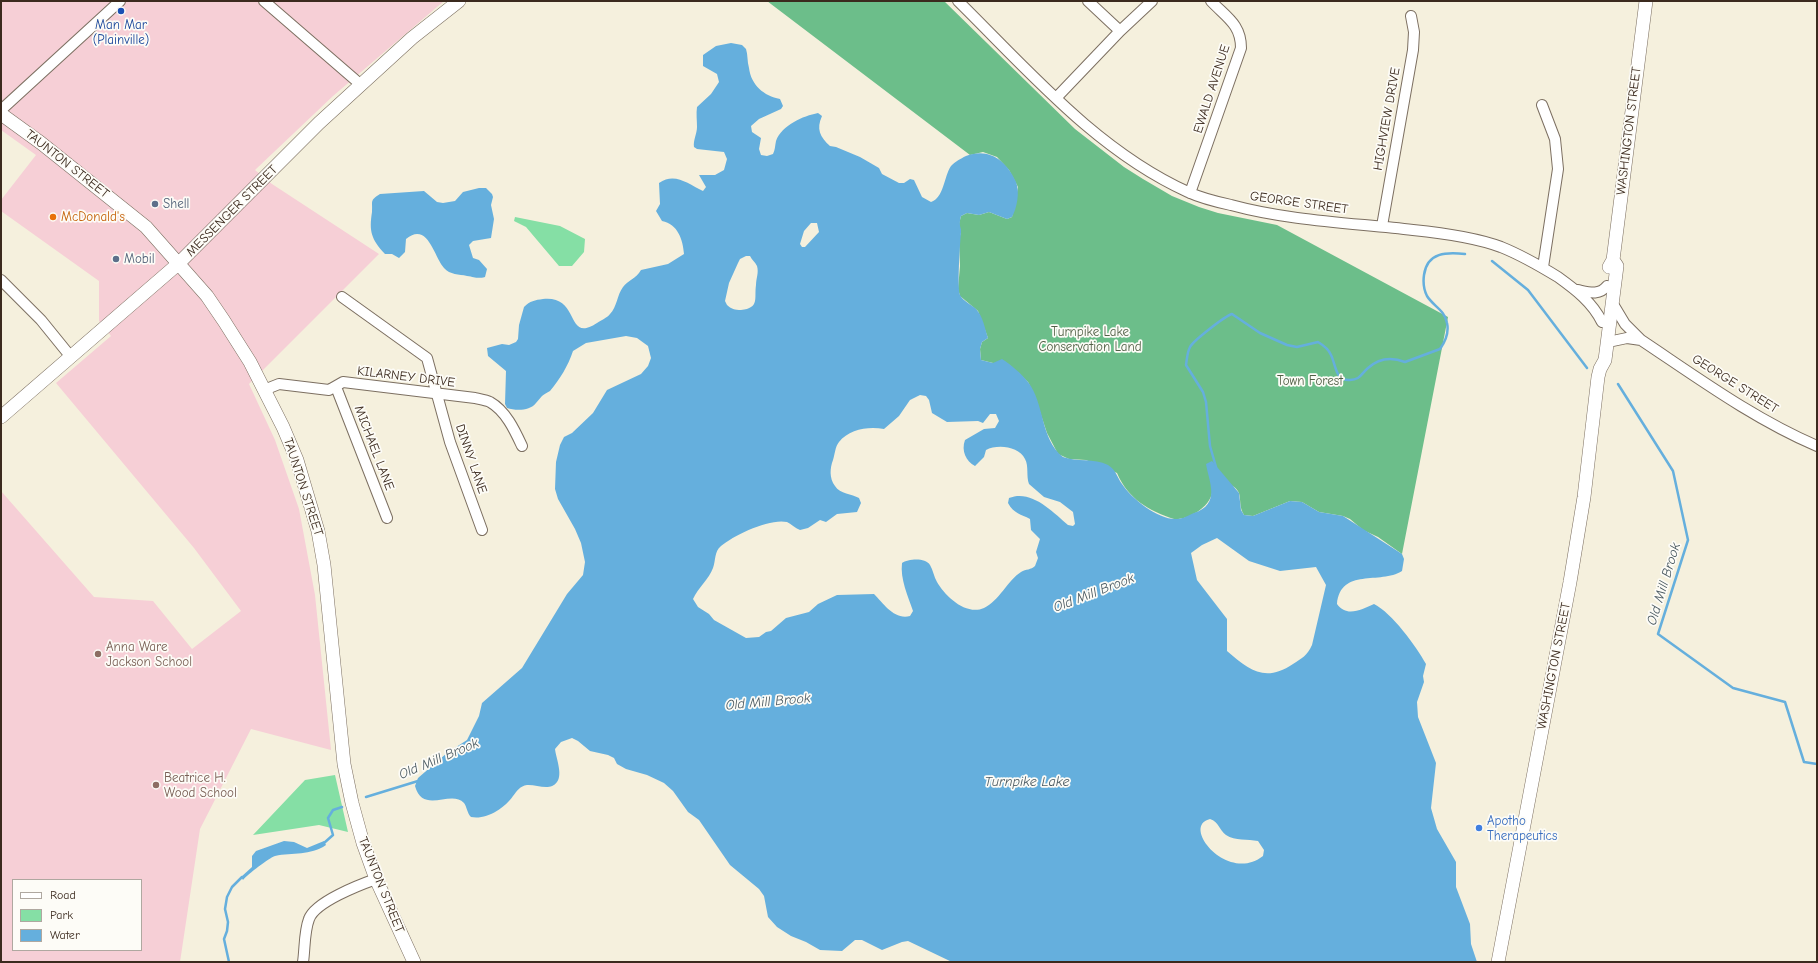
<!DOCTYPE html>
<html>
<head>
<meta charset="utf-8">
<style>
  body { margin:0 }
  #map { position:relative; width:1818px; height:963px; overflow:hidden; background:#f5f0dd; font-family:"Comic Neue",sans-serif }
  canvas { display:block }
  .frame { position:absolute; inset:0; border:2px solid #3b2a1e; pointer-events:none }
  .legend { position:absolute; left:12px; top:879px; width:130px; height:72px; box-sizing:border-box; background:#fdfcf7; border:1px solid #afa8a0; margin:0; padding:5px 7px; list-style:none; font-size:12px; color:#3b2a1e }
  .legend li { display:flex; align-items:center; gap:8px; height:20px }
  .legend b { width:20px; border:1px solid #afa8a0 }
</style>
</head>
<body>
<div id="map">
<canvas width="1818" height="963"></canvas>
<div class="frame"></div>
<ul class="legend">
<li><b style="height:5px;background:#fff"></b>Road</li>
<li><b style="height:11px;background:#85dfa5"></b>Park</li>
<li><b style="height:11px;background:#65afdd"></b>Water</li>
</ul>
</div>
<script>
const ctx = document.querySelector('canvas').getContext('2d');
ctx.lineJoin = 'round';
function fill(path, color) { ctx.fillStyle = color; ctx.fill(path, 'evenodd'); }
function trace(path, color, width, dash) { ctx.strokeStyle = color; ctx.lineWidth = width; ctx.lineCap = dash ? 'butt' : 'round'; ctx.setLineDash(dash || []); ctx.stroke(path); }
function label(font, color, halo, rows, align = 'center') {
  ctx.font = font + ' "Comic Neue",sans-serif'; ctx.lineWidth = 3.5; ctx.setLineDash([]); ctx.textBaseline = 'middle'; ctx.strokeStyle = halo; ctx.fillStyle = color; for (const [text, x, y, turn = 0] of rows) {
    ctx.save(); ctx.translate(x, y); ctx.rotate((+turn || 0) * Math.PI / 180); ctx.textAlign = isNaN(turn) ? turn : align; if (halo) ctx.strokeText(text, 0, 0); ctx.fillText(text, 0, 0); ctx.restore();
  }
}
const built = new Path2D(`
  M1 1H444L333 96 255 170 272 184 379 254 249 384 275 440 299 509 315 595 331 750 251 729 200 829 180 962H1V491L94 597 153 601 192 649 241 611 194 548 56 383 111 336 99 321V281L1 211V200L36 155 1 130ZM13 880H141V950H13Z`);
const green = new Path2D(`
  M515 217 560 226 585 239 584 252 572 266H559L526 227 514 221Z
  M335 775 348 832 319 825 253 835 305 780Z`);
const forest = new Path2D(`
  M767 1H944L1075 129 1124 167 1143 179 1172 196 1199 207 1218 213 1277 225 1448 317 1402 554 1378 537 1363 530 1350 519 1343 516 1319 512 1302 502 1290 501 1253 516 1244 515C1239 507 1241 500 1239 493 1235 483 1220 482 1211 481 1211 484 1213 489 1212 493 1209 508 1188 520 1174 519 1149 511 1128 499 1117 473L1086 460 1069 459 1058 454 1047 433 1034 394 1028 382 1007 363H993L981 360 980 349 982 342 988 338 978 311 960 296 958 289 960 266 959 238 961 233 959 224 961 216 967 213 979 215 989 212 1007 219 1012 217 1018 187 1009 170 997 157 983 152 970 155Z`);
const water = new Path2D(`
  M731 43 742 45 746 49C748 55 747 61 749 68 751 85 764 96 780 99L783 106 781 109 759 119 751 126 752 132 761 138 759 149 761 155 767 156 773 154C775 150 775 146 776 141 782 125 803 116 818 113L822 116C816 129 820 137 830 146L836 147 860 157 879 168 882 174 899 183H904L910 179 914 180 922 197 931 202C944 198 944 176 951 166 956 161 960 159 966 156 989 147 1007 161 1016 182 1020 192 1017 208 1012 217L1007 219 989 212 979 215 967 213 961 216C958 227 962 227 961 233 960 242 957 289 960 295 963 301 972 305 976 309 983 316 985 329 988 338L982 342 980 349 981 360 993 363 1002 359C1011 365 1021 373 1028 382 1045 404 1040 439 1063 457 1077 462 1094 458 1108 465 1116 470 1117 477 1122 484 1132 499 1158 520 1177 519 1183 519 1189 515 1194 513 1221 504 1209 482 1206 464L1212 461 1239 493 1241 510 1244 515 1253 516 1290 501 1302 502 1319 512 1343 516 1402 554 1404 559 1402 571C1380 585 1341 567 1337 604 1347 618 1362 609 1374 604 1392 613 1416 646 1426 664L1423 676 1424 682 1417 702 1418 717 1436 763 1431 808 1437 829 1456 862V887L1470 924 1471 944 1477 962H952L908 941 902 942 882 950 862 940H855L842 951 820 950 806 942 791 936 777 927 768 917 764 896 759 889 730 865 699 820 688 812 673 791 664 783 647 775 626 769 617 764 614 758 608 755 590 751 578 741 572 738 561 742 555 749C556 758 563 774 557 782 550 792 536 784 527 785 520 786 517 791 513 796 504 809 486 820 471 817 467 813 467 807 464 803 451 789 423 815 415 786L418 778 447 753 467 740 479 716 482 703 522 668 567 594 583 575 585 562 581 543 575 529 558 499 555 489 556 462 560 445 564 437 572 433 593 413 607 390 641 374 648 366 651 358 648 346 637 338 626 336 586 343 573 351C568 366 560 379 550 391 547 393 544 394 542 396 540 398 538 401 536 403 530 411 516 411 507 408L505 404 506 371 488 356 487 348 502 344 509 345 516 342 518 339 519 325 524 307C530 301 535 300 543 299 581 295 565 344 597 323 601 320 607 318 610 314 617 307 617 295 623 287 628 280 636 279 641 270L668 264 684 254C683 240 678 224 662 221L656 211 660 204 659 183C675 172 688 184 703 191L706 187 699 175H715L724 170 727 159 724 152 697 149 694 147C693 140 697 134 697 127 697 120 696 114 697 107L711 94 719 82 717 74 703 66V55L716 46ZM811 223H817L819 232 805 247H802L800 244 804 231ZM746 256H750C752 260 755 262 757 266 759 273 756 278 756 285 754 298 760 308 741 310 735 310 731 309 727 305L725 301 729 283 738 263 740 259ZM920 395 926 396 929 400 932 413 947 422 978 421 983 423 990 414H996L999 421 995 428 984 429 965 440C961 451 966 461 975 466L984 457 986 450C997 444 1019 446 1025 459 1029 466 1026 476 1029 484L1044 497 1060 502 1073 512 1075 524 1073 526 1068 525C1052 511 1031 489 1009 498L1008 503C1014 514 1021 514 1030 519L1031 530 1040 539 1036 552 1038 558 1035 566C1031 570 1026 569 1021 572 1008 580 999 601 984 608 966 616 945 596 937 582 934 577 933 570 930 565 925 557 908 559 902 563 900 579 908 596 913 611L910 616C894 620 884 604 874 594L837 595 818 604 809 612 786 618 771 631 766 632 759 637 746 638 714 620 709 614 698 607 693 599C698 588 709 579 713 568 716 560 714 552 721 546 734 535 770 518 787 522 791 524 795 528 800 530L808 528 820 520 826 522 837 514 857 512 861 503 859 498C852 494 840 494 835 486 829 478 830 468 833 460 835 454 835 447 839 442 849 429 869 426 884 429L899 416 910 400ZM1217 538 1249 561 1280 571 1316 567 1326 585 1312 645C1307 656 1302 658 1293 664 1265 683 1249 670 1227 651V619L1197 580 1191 553 1202 545ZM1210 819C1219 822 1219 830 1226 835 1235 841 1248 839 1258 841L1264 850 1263 856C1228 884 1180 826 1210 819Z
  M479 188H486L492 194 493 197 491 205 494 219 491 238 473 241 469 245 473 258 479 260 487 269 485 277C477 279 475 277 467 276 459 274 450 275 444 268 434 257 428 221 406 239L405 252 399 258 392 254H385C371 239 369 231 372 212 373 201 369 201 380 194L424 191 437 202 443 203 455 201 463 192Z
  M284 841 294 842 307 848 324 841 326 845C310 856 293 852 275 856 269 858 248 874 243 880L241 877 252 867V856L256 851Z`);
const stream = new Path2D(`
  M1492 261 1528 290 1587 368
  M1618 384 1673 471 1688 540 1658 634 1733 688 1785 702 1804 762 1817 764
  M1216 467 1210 446 1206 402 1203 392 1186 365C1187 359 1187 353 1190 347 1193 341 1225 316 1232 314L1260 333 1287 345 1297 347 1318 342C1323 345 1329 350 1331 355 1336 365 1335 381 1350 380 1360 380 1361 374 1368 368 1379 358 1392 357 1405 362L1440 349C1445 342 1449 332 1447 323 1445 310 1433 306 1427 296 1424 290 1423 282 1424 275 1427 252 1447 252 1465 254
  M366 797 418 781
  M324 843 333 835 328 818 333 810 342 807
  M229 962 224 939 227 931 228 922 225 909 227 897 232 887 242 877`);
const minor = new Path2D(`
  M264 1 360 84
  M958 1C1028 70 1097 151 1188 192 1201 198 1217 202 1231 205 1290 221 1353 223 1413 230 1443 233 1474 237 1501 247 1521 255 1540 266 1558 277 1576 290 1592 302 1602 322
  M1088 1 1120 31
  M1056 98 1120 31 1152 1
  M1542 105 1555 139 1558 169 1543 267
  M1 110 120 1
  M1190 193 1241 48C1241 24 1226 17 1211 1
  M1382 226 1413 50 1414 32 1411 16
  M1 280 41 320 71 357
  M1577 290C1588 292 1599 296 1607 286
  M342 297 427 358 450 442 482 530
  M1613 304 1625 324 1641 340C1698 378 1754 419 1817 446
  M1608 342 1627 338 1641 340
  M336 387 387 518
  M264 390 279 384 329 390 343 382 475 398C479 399 486 400 490 402 506 411 515 431 522 446
  M303 962C305 949 304 932 309 919 315 902 359 885 376 879`);
const major = new Path2D(`
  M1 114 41 143 146 227 207 296 224 321 250 362 283 427 297 460 318 531 324 565 344 764 352 803 363 843 376 879 414 962
  M1609 267 1613 260 1646 1
  M1 417 178 264 319 123 412 38 459 1
  M1498 962 1570 582 1584 497 1598 377 1600 369 1605 360 1617 266 1613 260`);
const markers = [
  [121,11,4,"#1a4fb4"],
  [155,204,4,"#5c6f8a"],
  [53,217,4,"#e8710a"],
  [116,259,4,"#5c6f8a"],
  [98,654,4,"#8d6e63"],
  [156,785,4,"#8d6e63"],
  [1479,828,4,"#3f7fe0"]
];
const transitNames = [
  ["Man Mar",121,25],
  ["(Plainville)",121,40]
];
const streetNames = [
  ["EWALD AVENUE",1212,89,-72],
  ["HIGHVIEW DRIVE",1387,119,-80],
  ["WASHINGTON STREET",1629,131,-83],
  ["TAUNTON STREET",67,164,38],
  ["GEORGE STREET",1299,203,8],
  ["MESSENGER STREET",232,211,-45],
  ["KILARNEY DRIVE",406,377,7],
  ["GEORGE STREET",1735,384,32],
  ["MICHAEL LANE",374,448,69],
  ["DINNY LANE",471,459,71],
  ["TAUNTON STREET",303,487,72],
  ["WASHINGTON STREET",1554,666,-79],
  ["TAUNTON STREET",381,885,68]
];
const serviceNames = [
  ["Shell",163,204],
  ["Mobil",124,259]
];
const foodNames = [
  ["McDonald's",61,217]
];
const parkNames = [
  ["Turnpike Lake",1090,332],
  ["Conservation Land",1090,347],
  ["Town Forest",1310,381]
];
const educationNames = [
  ["Anna Ware",106,647],
  ["Jackson School",106,662],
  ["Beatrice H.",164,778],
  ["Wood School",164,793]
];
const shopNames = [
  ["Apotho",1487,821],
  ["Therapeutics",1487,836]
];
const waterNames = [
  ["Old Mill Brook",1664,584,-73],
  ["Old Mill Brook",1094,593,-21],
  ["Old Mill Brook",768,702,-5],
  ["Old Mill Brook",439,759,-23],
  ["Turnpike Lake",1027,782]
];
fill(built, '#f6cfd6');
fill(green, '#85dfa5');
fill(forest, '#6cbe8a');
fill(water, '#65afdd');
trace(stream, '#65afdd', 2.5);
trace(minor, '#7c6f61', 12);
trace(major, '#7c6f61', 14);
trace(minor, '#fff', 10);
trace(major, '#fff', 13);
for (const [x, y, r, color] of markers) { const dot = new Path2D(); dot.arc(x, y, r, 0, 2 * Math.PI); ctx.fillStyle = color; ctx.fill(dot); trace(dot, '#fdfcf7', 1.5); }
label('13px', '#164399', '#fdfcf7', transitNames);
label('13px', '#3b2a1e', '#fdfcf7', streetNames);
label('13px', '#4e5e75', '#fdfcf7', serviceNames, 'left');
label('13px', '#c56008', '#fdfcf7', foodNames, 'left');
label('13px', '#516046', '#fdfcf7', parkNames);
label('13px', '#785e54', '#fdfcf7', educationNames, 'left');
label('13px', '#366cbe', '#fdfcf7', shopNames, 'left');
label('italic 14px', '#4a5961', '#fdfcf7', waterNames);
</script>
</body>
</html>
